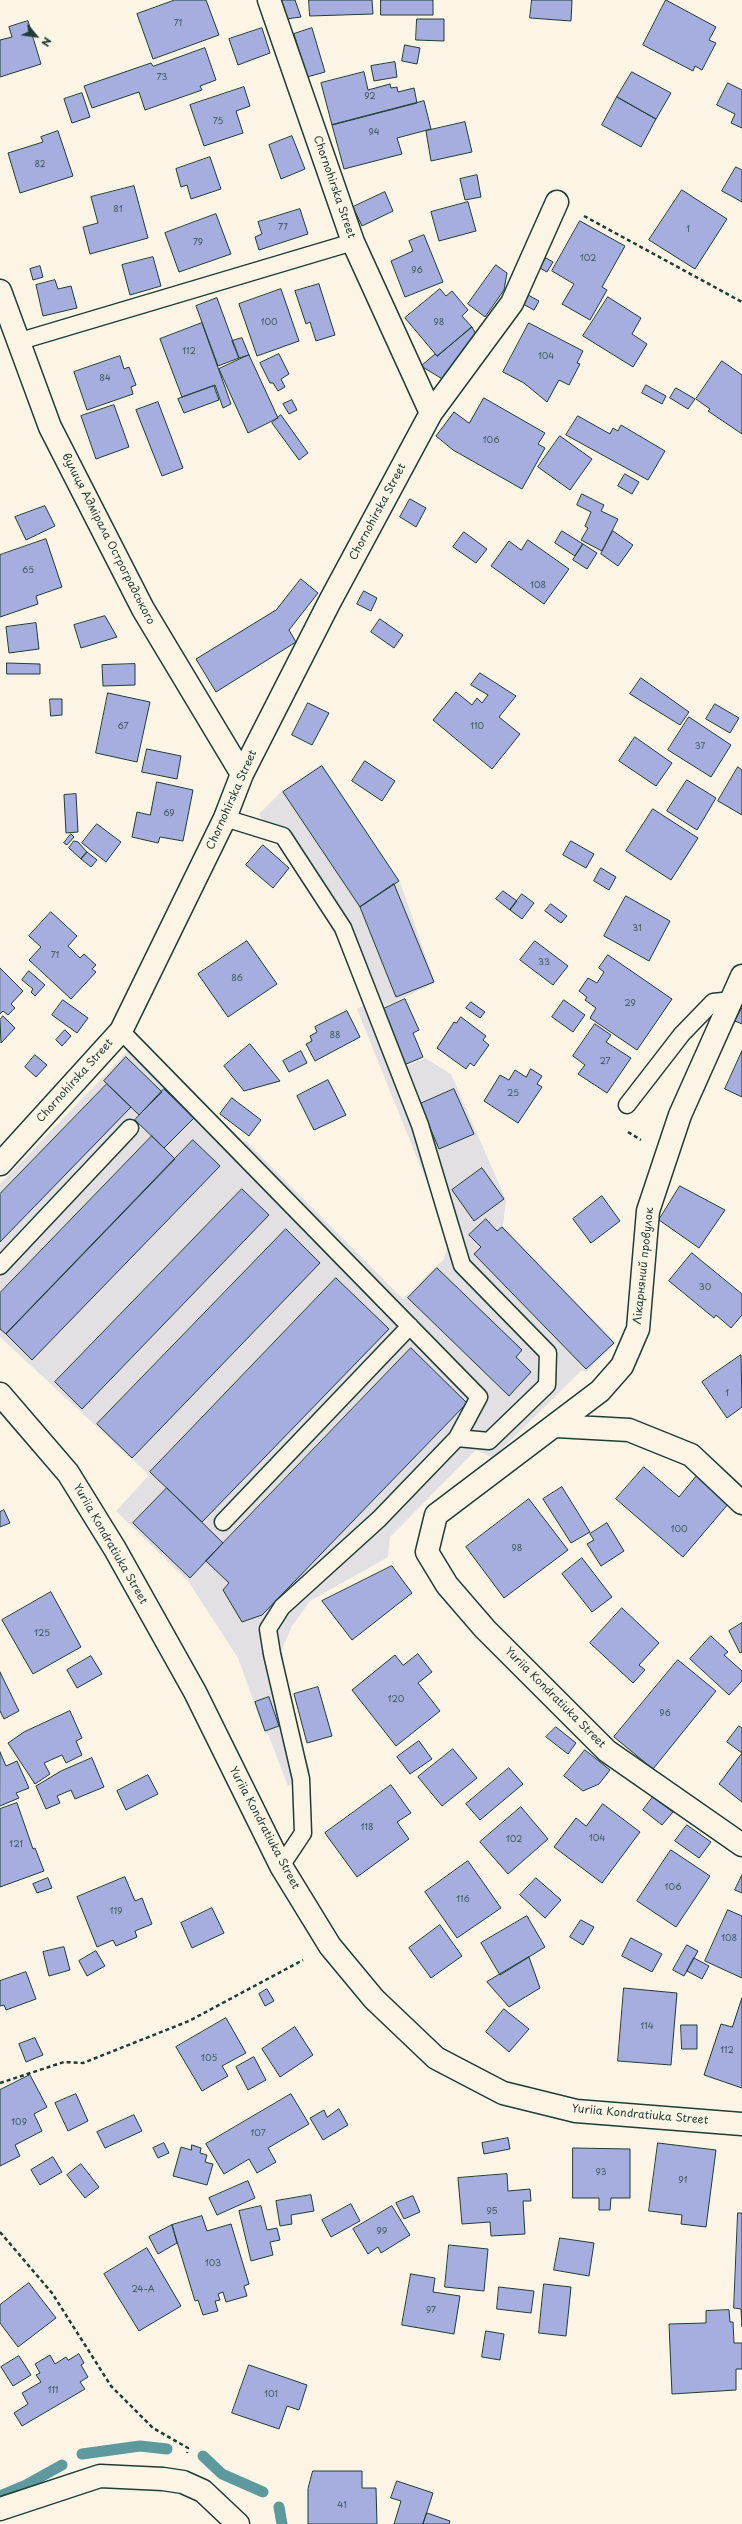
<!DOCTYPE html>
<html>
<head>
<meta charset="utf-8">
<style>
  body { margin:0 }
  #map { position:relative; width:742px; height:2524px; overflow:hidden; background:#fcf5e5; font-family:"Playpen Sans",sans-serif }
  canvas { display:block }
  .north { position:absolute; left:16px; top:16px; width:40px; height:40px; -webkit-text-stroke:3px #fcf5e5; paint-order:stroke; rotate:119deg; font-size:11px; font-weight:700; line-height:16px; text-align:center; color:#1f3d34 }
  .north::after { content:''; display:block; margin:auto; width:14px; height:18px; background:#1f3d34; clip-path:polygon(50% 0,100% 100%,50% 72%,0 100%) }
</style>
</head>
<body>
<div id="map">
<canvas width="742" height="2524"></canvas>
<div class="north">N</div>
</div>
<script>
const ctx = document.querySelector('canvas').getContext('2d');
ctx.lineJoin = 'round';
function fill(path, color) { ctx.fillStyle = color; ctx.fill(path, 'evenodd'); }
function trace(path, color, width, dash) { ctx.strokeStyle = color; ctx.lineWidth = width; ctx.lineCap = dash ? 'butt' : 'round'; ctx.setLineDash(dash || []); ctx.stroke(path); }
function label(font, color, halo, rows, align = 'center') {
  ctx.font = font + ' "Playpen Sans",sans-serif'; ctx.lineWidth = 3; ctx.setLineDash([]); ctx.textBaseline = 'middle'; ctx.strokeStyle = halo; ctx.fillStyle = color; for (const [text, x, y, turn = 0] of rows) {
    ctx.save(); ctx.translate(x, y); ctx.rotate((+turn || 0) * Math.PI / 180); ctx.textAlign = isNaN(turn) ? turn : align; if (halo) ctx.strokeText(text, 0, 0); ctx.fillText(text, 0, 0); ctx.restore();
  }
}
const built = new Path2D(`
  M322 764 400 882 435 983 377 1010 404 1067 425 1058 451 1074 506 1200 503 1226 616 1343 586 1372 582 1370 493 1458 476 1450 390 1537 388 1557 310 1601 292 1626 282 1649 288 1695 310 1772 288 1786 268 1734 265 1733 238 1658 188 1581 116 1511 149 1475 0 1337V1184L129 1050 224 1146 246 1141 403 1299 443 1260 450 1240 357 1009 379 997 350 925 289 829 266 827 259 814 281 792Z`);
const stream = new Path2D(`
  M82 2454 140 2446 167 2449
  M203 2456 222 2474 263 2492
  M0 2496 26 2485 62 2465
  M279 2507 282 2524`);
const building = new Path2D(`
  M175 0H206L219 35 153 59 137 14Z
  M280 0H295L301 17 286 19Z
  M309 0H372L373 14 310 16Z
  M381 0H433V15H381Z
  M532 0H572L571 21 530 18Z
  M666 0 716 27 709 40 716 43 702 70 695 66 693 71 643 45Z
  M417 19H444V41L416 40Z
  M28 21 41 64 0 77V40L12 37 9 27Z
  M262 28 270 53 238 65 229 39Z
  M312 28 325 72 307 77 294 34Z
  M405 45 420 48 417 64 402 61Z
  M205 48 216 80 200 86 202 90 145 110 139 92 92 108 84 86 151 63 153 66Z
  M395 62 397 77 374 81 371 66Z
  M364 72 368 90 390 84 391 88 397 87 398 92 414 88 417 103 332 125 321 83Z
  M632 72 671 93 656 119 617 97Z
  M728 83 742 90V128L731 123 735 114 717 105Z
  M244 87 250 106 236 111 243 133 204 146 190 105Z
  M82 93 90 117 72 123 64 99Z
  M617 97 656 119 641 147 602 125Z
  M424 101 431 129 397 138 402 154 344 169 332 125Z
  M465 122 472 152 431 161 426 131Z
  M58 131 73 176 20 193 8 153 43 142 41 137Z
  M292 136 305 169 281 179 269 145Z
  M210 157 221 189 191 199 187 185 181 187 176 169Z
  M736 167 742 170V202L722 191Z
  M477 175 481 197 465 200 460 179Z
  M134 186 148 238 90 254 83 227 98 223 91 197Z
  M682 190 727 219 695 269 649 240Z
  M385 192 393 211 362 226 353 207Z
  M468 202 476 231 439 241 431 212Z
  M300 209 308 234 259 250 255 237 262 234 258 222Z
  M216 214 231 254 179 272 165 233Z
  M580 221 625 246 602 287 607 290 590 320 562 304 574 284 552 271Z
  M424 235 443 282 405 297 391 261 413 251 409 241Z
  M153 257 161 286 130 295 122 265Z
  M546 258 553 262 547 272 540 268Z
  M496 265 507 273 504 290 485 317 468 304Z
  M40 266 43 277 33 280 30 269Z
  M55 280 58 289 71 286 77 308 43 316 36 285Z
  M319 284 335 335 316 341 310 322 306 324 295 291Z
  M281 289 299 341 257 356 239 304Z
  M440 289 446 296 452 291 468 310 462 316 472 327 437 356 405 318Z
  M528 295 539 301 534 310 523 304Z
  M608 297 641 318 632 334 647 344 633 367 583 336Z
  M217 298 239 358 218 366 196 306Z
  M202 323 231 404 223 408 215 385 182 397 160 339Z
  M529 323 583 351 577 363 580 364 569 385 559 380 547 402 524 383 503 372Z
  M472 327 477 336 444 380 421 366 435 354 437 356Z
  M242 338 249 355 239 358 232 341Z
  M279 354 289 374 281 379 285 387 278 391 273 383H270L260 363Z
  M249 355 278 418 248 433 219 369Z
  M120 356 124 369 129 367 136 385 131 387 133 394 87 410 74 372Z
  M722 361 742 375V434L708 411 710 409 696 399Z
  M646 385 666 396 662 404 642 393Z
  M214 386 219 400 184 413 178 399Z
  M676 388 695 399 688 409 670 398Z
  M484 398 545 433 538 444 545 448 522 489 453 450 436 436 454 412 469 423Z
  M292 400 297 410 289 414 283 404Z
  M158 402 183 468 162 476 136 410Z
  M114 405 129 447 96 459 81 416Z
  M281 415 308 453 299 460 272 423Z
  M578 416 610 434 613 428 618 431 621 425 665 451 648 480 566 435Z
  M560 436 592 459 570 490 538 467Z
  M625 474 639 482 632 494 618 486Z
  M582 494 604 505 601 511 618 519 602 551 581 540 588 528 585 526 591 512 577 505Z
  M410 499 426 508 416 527 400 517Z
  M45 506 55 526 26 540 15 517Z
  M562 531 583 544 575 556 555 543Z
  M613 531 633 545 618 566 601 554Z
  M464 532 487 549 476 563 453 547Z
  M46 539 62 587 36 596 38 604 0 617V555Z
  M528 540 569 569 544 604 491 566 509 541 521 550Z
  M583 544 597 553 587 569 573 560Z
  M301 579 318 593 289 630 296 642 216 692 196 659 276 610Z
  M364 591 377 598 371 611 357 604Z
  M105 616 117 637 81 648 74 625Z
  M380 619 403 635 394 648 371 632Z
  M36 623 39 649 9 653 6 627Z
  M7 663 40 664V674H7Z
  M135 664V685L103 686 102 665Z
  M480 673 516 696 499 717 520 734 492 769 433 720 456 692 472 705 477 698 482 703 488 695 471 685Z
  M641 678 689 712 680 725 630 694Z
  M108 693 150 702 137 762 96 753Z
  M50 699H62V715L51 716Z
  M308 703 329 713 312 745 292 735Z
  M715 704 739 718 730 733 706 719Z
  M689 717 731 745 711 777 668 750Z
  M635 737 672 763 656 786 619 761Z
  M147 749 181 756 177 779 142 772Z
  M365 761 395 781 382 801 352 781Z
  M322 766 399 881 360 907 283 792Z
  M738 767 742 770V815L718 801Z
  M687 780 716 798 697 830 667 811Z
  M157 782 193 790 183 841 160 837 158 843 132 837 137 812 150 815Z
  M76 794 78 832 66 833 64 795Z
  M653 809 698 838 671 880 626 851Z
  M97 824 121 842 106 862 82 843Z
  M71 834 74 837 67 845 64 843Z
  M74 841 78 842 87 852 81 859 69 848Z
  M571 841 594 854 586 868 563 855Z
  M263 845 289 868 273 888 246 865Z
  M87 852 97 860 91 867 81 859Z
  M601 868 616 877 609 890 594 881Z
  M394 884 434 982 396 997 360 907Z
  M503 891 517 901 510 910 496 899Z
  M522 894 534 903 522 919 510 910Z
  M626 896 670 921 649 961 604 936Z
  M551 904 567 916 561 923 545 911Z
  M51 912 77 936 68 946 80 958 84 954 96 965 92 969 96 972 71 999 29 960 41 947 29 936Z
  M247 941 277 984 228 1017 198 974Z
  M535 941 568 966 553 985 520 960Z
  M608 955 672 999 637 1050 590 1018 596 1008 585 1000 587 997 579 991 588 978 597 983 604 972 599 968Z
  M0 968 23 991 11 1004 15 1008 8 1015 3 1011 0 1014Z
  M29 971 45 985 35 996 31 992 33 989 22 980Z
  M405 999 419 1030 413 1033 423 1057 404 1065 379 1011Z
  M63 1000 88 1018 77 1033 52 1015Z
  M564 1000 585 1015 573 1032 552 1017Z
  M471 1002 485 1012 480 1018 466 1008Z
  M742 1008V1024L735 1021Z
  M347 1011 360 1037 315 1061 306 1044 312 1041 310 1036 317 1032 315 1027Z
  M3 1016 15 1028 1 1043 0 1020Z
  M461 1017 486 1036 483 1040 489 1045 474 1066 470 1063 466 1069 437 1048 454 1022 456 1023Z
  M595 1024 611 1035 606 1042 631 1058 607 1093 578 1074 585 1065 573 1056Z
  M65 1030 71 1036 62 1046 56 1040Z
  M250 1044 280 1081 244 1091 224 1066Z
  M301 1051 307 1063 289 1072 283 1061Z
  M742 1051V1097L725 1089Z
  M35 1055 47 1065 36 1077 25 1067Z
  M126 1057 162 1092 139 1115 104 1081Z
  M531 1069 542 1076 537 1084 542 1087 518 1123 484 1101 500 1075 509 1080 515 1070 526 1077Z
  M328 1080 346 1115 314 1130 297 1096Z
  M107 1084 131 1107 0 1242V1194Z
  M164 1089 194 1118 164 1148 135 1120Z
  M454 1089 474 1134 439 1149 420 1104Z
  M232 1098 261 1120 249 1136 220 1114Z
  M152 1136 175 1159 6 1334 0 1329V1293Z
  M193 1140 220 1166 32 1360 6 1334Z
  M482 1168 504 1199 474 1221 452 1190Z
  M680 1186 725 1210 699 1248 659 1220Z
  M242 1189 269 1215 82 1409 55 1382Z
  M602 1196 620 1221 591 1243 573 1219Z
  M486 1219 497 1231 502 1227 614 1343 586 1369 474 1254 481 1247 469 1235Z
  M286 1229 320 1263 132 1458 97 1424Z
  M692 1253 742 1294V1315L731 1328 716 1315 714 1318 669 1281Z
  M437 1268 522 1350 516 1357 531 1372 509 1396 408 1298Z
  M336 1278 389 1329 202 1522 150 1472Z
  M411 1348 467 1403 262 1615 242 1622 223 1590 229 1583 206 1561Z
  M741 1355 742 1407 727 1418 702 1382Z
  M644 1467 679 1497 697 1475 729 1503 683 1557 616 1499Z
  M562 1487 590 1532 571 1543 543 1499Z
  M167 1488 223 1543 190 1578 133 1523Z
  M529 1499 568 1550 504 1598 466 1547Z
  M4 1510 10 1523 0 1527V1512Z
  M607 1523 624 1551 601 1566 587 1544 594 1540 590 1534Z
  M582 1558 612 1597 592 1612 562 1574Z
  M392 1566 412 1593 352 1640 322 1601Z
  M51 1592 81 1647 33 1674 2 1620Z
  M622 1608 659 1643 639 1665 645 1670 633 1683 590 1643Z
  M742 1623V1652L740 1653 729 1631Z
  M711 1636 728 1652 724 1655 742 1671V1681L729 1695 690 1659Z
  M418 1654 432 1672 418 1683 440 1711 396 1746 352 1690 395 1655 403 1665Z
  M91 1656 102 1674 77 1688 67 1670Z
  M678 1660 716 1691 653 1769 614 1737Z
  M0 1672 19 1711 4 1719 0 1711Z
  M318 1687 332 1736 307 1743 294 1694Z
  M269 1697 279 1726 265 1731 255 1702Z
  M70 1711 82 1738 76 1741 82 1755 66 1763 62 1755 44 1763 50 1774 35 1784 8 1743 24 1732Z
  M739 1726 742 1728V1802L719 1784 742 1753 727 1742Z
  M556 1727 576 1743 568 1754 546 1737Z
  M419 1741 432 1759 410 1774 397 1757Z
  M453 1749 477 1778 442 1806 418 1777Z
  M585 1750 610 1770 599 1784 583 1791 564 1776Z
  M0 1752 6 1766 17 1761 29 1788 16 1793 19 1798 0 1806Z
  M92 1758 104 1787 75 1799 71 1790 57 1796 60 1803 46 1809 36 1786 61 1771Z
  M509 1768 523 1784 480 1820 466 1804Z
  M148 1775 158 1794 126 1810 117 1791Z
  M391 1785 411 1813 397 1822 409 1839 357 1877 325 1833Z
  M653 1797 673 1812 662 1825 643 1810Z
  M17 1803 33 1849 35 1848 44 1871 0 1887V1809Z
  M603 1804 640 1832 602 1883 554 1847 576 1818 586 1826Z
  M521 1807 548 1839 508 1874 480 1842Z
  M687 1825 711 1842 699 1858 675 1841Z
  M671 1850 710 1876 676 1927 637 1901Z
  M468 1861 501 1908 457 1938 425 1892Z
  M742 1875V1893L735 1890Z
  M125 1877 135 1901 142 1898 152 1924 135 1931 137 1937 116 1946 113 1940 97 1947 77 1897Z
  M48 1878 52 1888 37 1893 33 1884Z
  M536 1878 561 1900 545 1918 520 1895Z
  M212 1908 224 1933 192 1948 181 1923Z
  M728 1910 742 1916V1978L705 1961Z
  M527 1916 545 1947 500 1975 481 1943Z
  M581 1920 594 1927 583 1945 570 1937Z
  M440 1925 462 1956 431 1978 409 1948Z
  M631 1938 662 1954 652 1972 622 1956Z
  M687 1945 698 1951 684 1976 673 1970Z
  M64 1947 70 1970 49 1976 43 1952Z
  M96 1951 105 1966 87 1976 79 1961Z
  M529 1957 540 1988 509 2007 487 1982Z
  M694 1958 709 1966 702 1979 687 1971Z
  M26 1972 36 1999 6 2010 4 2005 0 2006V1981Z
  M624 1988 677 1993 671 2065 618 2061Z
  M267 1989 274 2001 265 2006 259 1994Z
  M742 1998V2088L704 2075 721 2024 732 2027Z
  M504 2009 529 2029 509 2052 486 2032Z
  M226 2018 246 2053 222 2066 228 2076 202 2091 176 2047Z
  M681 2025H697V2049H682Z
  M295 2027 313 2055 280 2077 262 2049Z
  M35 2038 43 2055 26 2062 19 2044Z
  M254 2057 266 2080 248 2090 236 2067Z
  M30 2075 47 2107 34 2114 42 2131 15 2145 20 2156 0 2166V2090Z
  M76 2094 88 2121 68 2131 55 2103Z
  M291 2094 309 2124 268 2148 276 2162 257 2173 249 2159 224 2174 206 2144Z
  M339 2109 348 2125 323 2140 310 2118 324 2110 327 2117Z
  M134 2115 142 2131 105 2148 97 2132Z
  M508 2138 510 2149 484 2154 482 2143Z
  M164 2143 169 2153 158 2158 153 2148Z
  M658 2143 716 2150 706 2227 681 2224 682 2215 649 2211Z
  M192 2145 201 2148 200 2153 207 2155 205 2162 213 2164 207 2185 173 2176 181 2147 191 2150Z
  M573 2148 630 2149V2198H611L610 2210H599V2198H573Z
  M53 2157 62 2172 40 2185 31 2170Z
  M81 2164 99 2187 85 2198 67 2175Z
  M507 2174 508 2191 530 2189 531 2201H523L525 2234 491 2236 490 2222 462 2224 458 2178Z
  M248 2181 255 2198 217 2215 209 2198Z
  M311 2195 314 2211 291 2215 292 2224 280 2226 276 2201Z
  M413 2196 420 2212 404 2219 396 2203Z
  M351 2204 360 2221 331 2237 322 2220Z
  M261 2206 267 2230 277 2228 280 2240 270 2242 273 2255 251 2261 239 2211Z
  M392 2206 410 2235 381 2253 378 2247 368 2254 353 2229Z
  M738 2213H742V2327L741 2309 734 2308Z
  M202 2216 207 2231 231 2224 249 2284 244 2286 247 2296 226 2302 223 2292 218 2294 220 2300 215 2301 218 2311 203 2315 198 2300 195 2301 172 2225Z
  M172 2225 177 2243 158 2254 149 2237Z
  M560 2238 594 2243 589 2276 554 2270Z
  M449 2245 488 2249 484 2291 445 2287Z
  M147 2248 181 2306 139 2331 104 2274Z
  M411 2274 435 2278 433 2292 460 2296 454 2334 402 2325Z
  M29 2283 56 2318 18 2347 0 2323V2305Z
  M544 2284 571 2287 566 2336 539 2333Z
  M499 2287 534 2291 531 2313 497 2309Z
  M729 2310 730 2322H733L734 2343H742V2369H736V2390L672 2394 669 2324 706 2323V2311Z
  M486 2331 504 2334 500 2360 482 2357Z
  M79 2354 84 2363 81 2365 88 2377 80 2382 85 2389 22 2426 14 2413 28 2404 22 2393 41 2382 36 2375 40 2373 35 2364 50 2355 55 2364 66 2357 68 2360Z
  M19 2356 31 2375 13 2386 1 2367Z
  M249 2365 307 2385 299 2410 287 2406 279 2429 232 2413Z
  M313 2471H362V2488H376L377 2524H308V2489Z
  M397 2481 433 2493 423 2524H394L401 2501 391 2498Z
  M427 2513 450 2521 449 2524H423Z`);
const path = new Path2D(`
  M584 216 742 302
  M628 1132 641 1140
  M0 2083 64 2062 83 2063 189 2021 303 1960
  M0 2232 52 2293 111 2386 153 2428 188 2448 187 2453`);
const service = new Path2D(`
  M17 342 353 242
  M225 818 283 836 343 928 420 1125 462 1265 548 1353 547 1385 489 1441 457 1438 379 1519 282 1607 268 1629 272 1654 301 1779 303 1833 281 1866
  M121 1031 479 1397 457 1438
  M627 1105 682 1034 713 1002 732 1000
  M0 1266 130 1128
  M223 1522 410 1326`);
const minor = new Path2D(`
  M269 0 353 242 431 413
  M0 291 50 427 143 609 242 774
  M742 976 680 1115 648 1211 638 1329 622 1366 600 1391 436 1515 427 1552 447 1585 485 1629 607 1751 742 1845
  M0 1164 121 1031 225 818 242 774 329 603 431 413 512 303 557 202
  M556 1426 629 1430 691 1455 742 1503
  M0 2509 100 2476 163 2479 183 2482 203 2491 238 2524`);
const tertiary = new Path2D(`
  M0 1394 68 1473 115 1549 195 1692 281 1866 330 1946 374 1999 436 2058 503 2093 576 2111 742 2124`);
const numberNames = [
  ["71",178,24],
  ["73",162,78],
  ["92",370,97],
  ["75",218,122],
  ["94",374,133],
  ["82",40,165],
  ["81",118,210],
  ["77",283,228],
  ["1",688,230],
  ["79",198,243],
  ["102",588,259],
  ["96",417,271],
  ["100",269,323],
  ["98",439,323],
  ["112",189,352],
  ["104",546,357],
  ["84",105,379],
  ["106",491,441],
  ["65",28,571],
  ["108",538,586],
  ["67",123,727],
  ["110",477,727],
  ["37",700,747],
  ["69",169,814],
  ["31",637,929],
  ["71",55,956],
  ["33",544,963],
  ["86",237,979],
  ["29",630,1004],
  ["88",335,1036],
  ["27",605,1062],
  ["25",513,1094],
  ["30",705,1288],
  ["1",727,1394],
  ["100",679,1530],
  ["98",517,1549],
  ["125",42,1634],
  ["120",396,1700],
  ["96",665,1714],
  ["118",367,1828],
  ["104",597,1839],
  ["102",514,1840],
  ["121",16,1845],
  ["106",673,1888],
  ["116",463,1900],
  ["119",116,1912],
  ["108",729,1939],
  ["114",647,2027],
  ["112",727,2051],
  ["105",209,2059],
  ["109",19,2123],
  ["107",258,2134],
  ["93",601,2173],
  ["91",683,2181],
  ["95",492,2212],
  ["99",382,2232],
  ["103",213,2264],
  ["24-А",143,2290],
  ["97",431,2311],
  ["111",53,2391],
  ["101",271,2395],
  ["41",342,2506]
];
const streetNames = [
  ["Chornohirska Street",334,187,71],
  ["Chornohirska Street",378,512,-62],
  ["вулиця Адмірала Остроградського",108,539,63],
  ["Chornohirska Street",232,800,-66],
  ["Chornohirska Street",75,1081,-48],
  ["Лікарняний провулок",644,1266,-84],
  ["Yuriia Kondratiuka Street",110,1544,60],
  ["Yuriia Kondratiuka Street",555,1698,45],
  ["Yuriia Kondratiuka Street",264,1828,62],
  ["Yuriia Kondratiuka Street",640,2115,5]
];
fill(built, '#e2e0e3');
trace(stream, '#5e999e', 11);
fill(building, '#a5aede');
trace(building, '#1f3d34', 1);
trace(service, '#1f3d34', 19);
trace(minor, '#1f3d34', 25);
trace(tertiary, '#1f3d34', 25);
trace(path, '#1f3d34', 2.5, [4, 3]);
trace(service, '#fcf5e5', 16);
trace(minor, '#fcf5e5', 22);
trace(tertiary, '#fcf5e5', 22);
label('9px', '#40595e', null, numberNames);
label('11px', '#1f3d34', '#fcf5e5', streetNames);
</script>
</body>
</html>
